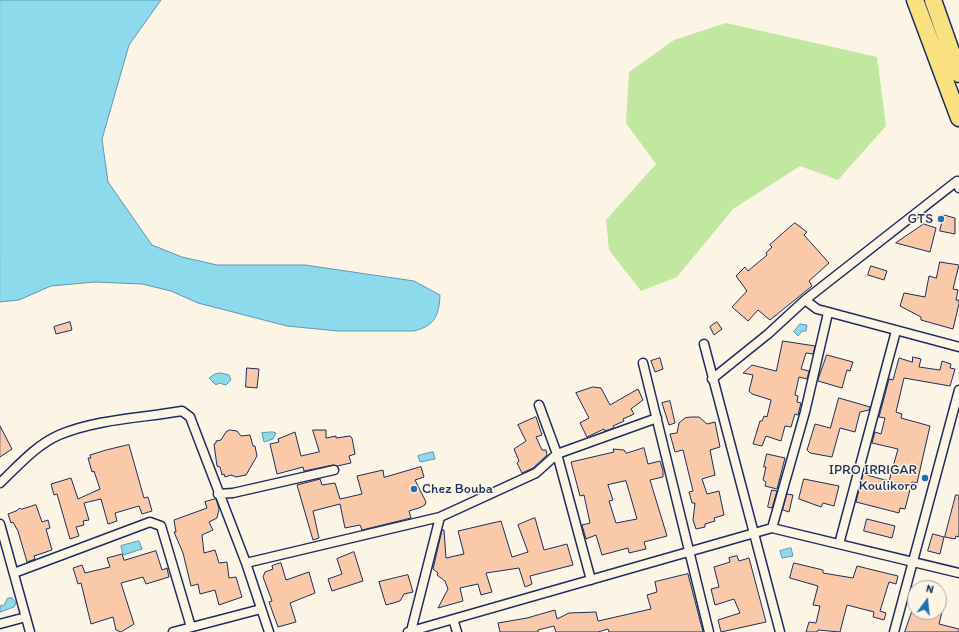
<!DOCTYPE html>
<html>
<head>
<meta charset="utf-8">
<style>
  body { margin:0 }
  #map { position:relative; width:959px; height:632px; overflow:hidden; background:#fcf5e5; font-family:Itim,sans-serif }
  canvas { display:block }
  .north { position:absolute; left:907px; top:580px; width:40px; height:40px; box-sizing:border-box; background:#fcf5e5; border:1px solid #a2a6af; border-radius:50%; rotate:15deg; font-size:11px; font-weight:700; line-height:16px; text-align:center; color:#1b2f5e }
  .north::after { content:''; display:block; margin:auto; width:14px; height:18px; background:#1f6fb2; clip-path:polygon(50% 0,100% 100%,50% 72%,0 100%) }
</style>
</head>
<body>
<div id="map">
<canvas width="959" height="632"></canvas>
<div class="north">N</div>
</div>
<script>
const ctx = document.querySelector('canvas').getContext('2d');
ctx.lineJoin = 'round';
function fill(path, color) { ctx.fillStyle = color; ctx.fill(path, 'evenodd'); }
function trace(path, color, width, dash) { ctx.strokeStyle = color; ctx.lineWidth = width; ctx.lineCap = dash ? 'butt' : 'round'; ctx.setLineDash(dash || []); ctx.stroke(path); }
function label(font, color, halo, rows, align = 'center') {
  ctx.font = font + ' Itim,sans-serif'; ctx.lineWidth = 3; ctx.setLineDash([]); ctx.textBaseline = 'middle'; ctx.strokeStyle = halo; ctx.fillStyle = color; for (const [text, x, y, turn = 0] of rows) {
    ctx.save(); ctx.translate(x, y); ctx.rotate((+turn || 0) * Math.PI / 180); ctx.textAlign = isNaN(turn) ? turn : align; if (halo) ctx.strokeText(text, 0, 0); ctx.fillText(text, 0, 0); ctx.restore();
  }
}
const green = new Path2D(`
  M726 23 877 57 886 126 838 180 800 166 733 209 677 277 641 291 609 250 606 220 656 164 626 123 629 72 674 40Z`);
const water = new Path2D(`
  M0 0H161L129 45 102 139 108 182 152 245 182 257 217 265H305L414 281 440 295C439 315 435 326 414 331H338L287 326 198 303 171 291 142 284 95 282 51 286 19 300 0 302Z
  M800 324 807 325 806 331H802L798 336 794 332Z
  M221 373 229 375 231 380 226 385 219 383 216 385 209 378 215 374Z
  M273 432 276 433 273 439 264 442 262 433Z
  M433 452 435 459 420 462 418 456Z
  M139 541 142 549 123 555 121 546Z
  M791 548 793 556 782 558 780 551Z
  M8 598H12L16 603 14 607 0 612V606L4 605Z`);
const building = new Path2D(`
  M944 215 955 218V234L940 231Z
  M795 223 807 232 804 235 829 263 809 281 812 286 770 320 758 310 748 321 732 307 747 291 736 276 745 267 748 271 767 255 766 253 772 247 770 245Z
  M924 224 936 228 930 252 896 243Z
  M940 262 959 265 953 289 958 290 956 300H959V304L953 329 921 320V317L900 306 904 293 925 297 929 276 936 278Z
  M871 266 887 271 884 280 868 275Z
  M70 322 72 330 56 334 54 327Z
  M717 322 722 329 714 335 710 327Z
  M783 341 815 346 813 354 806 353 801 369 809 371 807 379 799 377 795 395 798 396 797 402 801 403 798 415 795 414 791 427 785 426 781 441 766 436 762 446 753 444 760 421H762L764 416 767 417 771 400 752 394 749 391 753 375 743 373 752 365 776 371Z
  M827 355 853 362 850 371 847 370 842 388 818 381Z
  M913 357 921 359 919 367 940 370 942 361 951 364 950 368 955 369 950 386 904 378 896 412 902 414 901 418 930 426 917 483 912 482 905 509 900 508 899 513 856 502 863 474 889 481 898 449 872 443 875 432 881 434 885 418 879 417 889 379 893 380 899 358 912 362Z
  M660 358 663 369 655 372 651 361Z
  M247 368 259 369 257 388 246 387Z
  M593 387 601 388 610 405 638 389 643 400 631 409 634 414 623 419 624 421 613 426 614 428 605 431 604 429 587 437 580 423 589 418 576 393Z
  M839 398 870 407 869 410 860 412 855 432 840 428 832 457 810 453 807 450 815 424 830 428Z
  M670 401 675 423 669 425 662 403Z
  M536 417 542 435 536 437 542 450H546L547 455 533 468 522 473 517 463 519 461 514 449 526 441 518 425Z
  M691 417H699L707 424 715 422 720 447 710 450 715 475 702 479 707 494 719 491 724 515 714 518 715 521 705 524V527L696 529 693 520 695 503H692L689 492 693 491 683 450 675 452 670 434 677 433 679 423 685 418Z
  M0 426 12 449 0 457Z
  M230 430 237 431 241 436 250 435 253 446H255L257 456 246 475 236 477 231 475 225 477 224 474 222 475 220 467 217 466 214 444 216 443V441L221 440 226 432Z
  M313 430H326V438L336 436V438L350 436 352 438 355 454 349 456 351 463 337 466 333 465 304 471 303 467 277 474 270 444 279 442 278 439 295 432 301 456 319 452Z
  M129 445 144 498 148 497 152 511 142 514 139 506 115 513 117 521 108 524 101 499 84 503 89 520 83 521 84 525 76 527 79 536 70 539 57 494 54 495 51 484 71 478 78 499 100 489 94 471 92 472 88 458H91L90 455 106 450Z
  M644 448 648 464 660 461 663 471V477L650 480 667 536 644 542 646 549 629 553 628 548 602 555 596 535 586 539 582 525 590 523 584 495 580 496 571 462 614 452 613 449 624 450 626 453ZM626 481 637 519 616 523 609 501 613 500 608 485Z
  M767 454 785 458 777 489 765 486 766 482 763 480 766 467H764Z
  M421 467 424 477 415 480 426 502 425 505 419 508 409 511 411 518 362 530 360 525 345 528 340 504 313 511 319 538 313 540 297 485 320 479 322 485 335 483 340 499 362 494 357 476 383 470 384 477Z
  M804 479 839 486 834 506 823 503 821 507 799 499Z
  M772 490 777 491 772 508 768 507Z
  M787 494 793 495 789 512 783 510Z
  M956 495H959V537L956 536 955 539 945 537Z
  M216 499 219 509 217 518 209 522 213 530 202 535 204 553 215 550 219 563 227 562 229 578 236 577 242 597 219 605 215 590 200 594 198 584 191 586 183 553 174 532H176L174 520 207 508 205 502Z
  M36 505 42 522 48 520 50 528 46 529 52 550 34 556 35 559 27 562 18 531 13 522 11 523 8 514 16 511 20 508 21 509Z
  M535 518 544 550 567 544 573 565 530 576 532 584 525 587 519 568 486 573 492 592 481 595 478 584 460 588 463 601 438 608 448 589 445 581 437 575 438 573 433 569 442 530H444L446 558 464 554 458 531 501 521 512 557 528 552 518 525Z
  M867 519 895 526 892 538 864 531Z
  M933 534 944 537 940 554 928 551Z
  M156 551 162 570 167 568 169 577 146 584 143 577 121 583 134 624 121 632 116 630 113 617 91 624 81 583 78 584 73 568 82 565 85 573 110 567 107 558 122 554 124 560Z
  M354 552 363 581 332 591 328 579 342 574 337 559Z
  M737 556 739 561 749 558 766 622 721 632 718 620 740 613 734 599 715 605 711 589 719 587 714 567 730 562 729 558Z
  M281 563 286 580 309 572 315 593 290 603 296 622 278 627 269 602 272 601 263 577 265 572 273 569 272 566Z
  M794 563 823 570V573L853 578 857 566 898 576 896 584 889 582 880 611 886 613 884 620 873 617 874 612 847 605 840 632 818 630 817 632H806L809 622 816 623 820 606 813 605 818 586 790 578Z
  M688 574 703 632H609L608 629 598 632H556L554 626 538 630V632H500L498 623 527 618 555 610 557 619 569 613 596 612 598 621 651 609 647 595 657 592 655 582Z
  M408 575 413 592 404 594 400 601 386 605 379 582Z
  M912 612H942L939 624 959 629V632H905Z`);
const street = new Path2D(`
  M805 300 817 309 959 347
  M704 344 780 632
  M643 363 709 632
  M712 379 768 334 805 300 957 181 959 188
  M539 405 557 454 591 580
  M0 483C18 466 36 445 59 435 97 419 142 418 182 411L190 417 246 563 269 632
  M218 494 233 493 334 470
  M0 524 30 632
  M772 528 805 412 828 313
  M839 544 896 331
  M246 563 440 517 536 473 557 454 657 418
  M14 573 150 522 161 526 191 627
  M453 619 457 632
  M0 624 26 617
  M411 631 440 517
  M173 632 261 609
  M408 632 772 528 959 573
  M894 632 959 390`);
const highway = new Path2D(`
  M915 0 959 118
  M933 0 959 74`);
const markers = [
  [941,219,4,"#1f6fb2"],
  [925,478,4,"#1f6fb2"],
  [414,489,4,"#1f6fb2"]
];
const poiNames = [
  ["GTS",933,219],
  ["IPRO IRRIGAR",917,470],
  ["Koulikoro",917,486],
  ["Chez Bouba",422,489,"left"]
];
fill(green, '#c2e7a1');
fill(water, '#8ddaec');
trace(water, '#5f96b3', 1);
fill(building, '#f9c9a9');
trace(building, '#1b2f5e', 1);
trace(street, '#1b2f5e', 11);
trace(highway, '#1b2f5e', 19);
trace(street, '#fcf5e5', 8);
trace(highway, '#fae180', 16);
for (const [x, y, r, color] of markers) { const dot = new Path2D(); dot.arc(x, y, r, 0, 2 * Math.PI); ctx.fillStyle = color; ctx.fill(dot); trace(dot, '#fcf5e5', 1.5); }
label('14px', '#1b2f5e', '#fcf5e5', poiNames, 'right');
</script>
</body>
</html>
